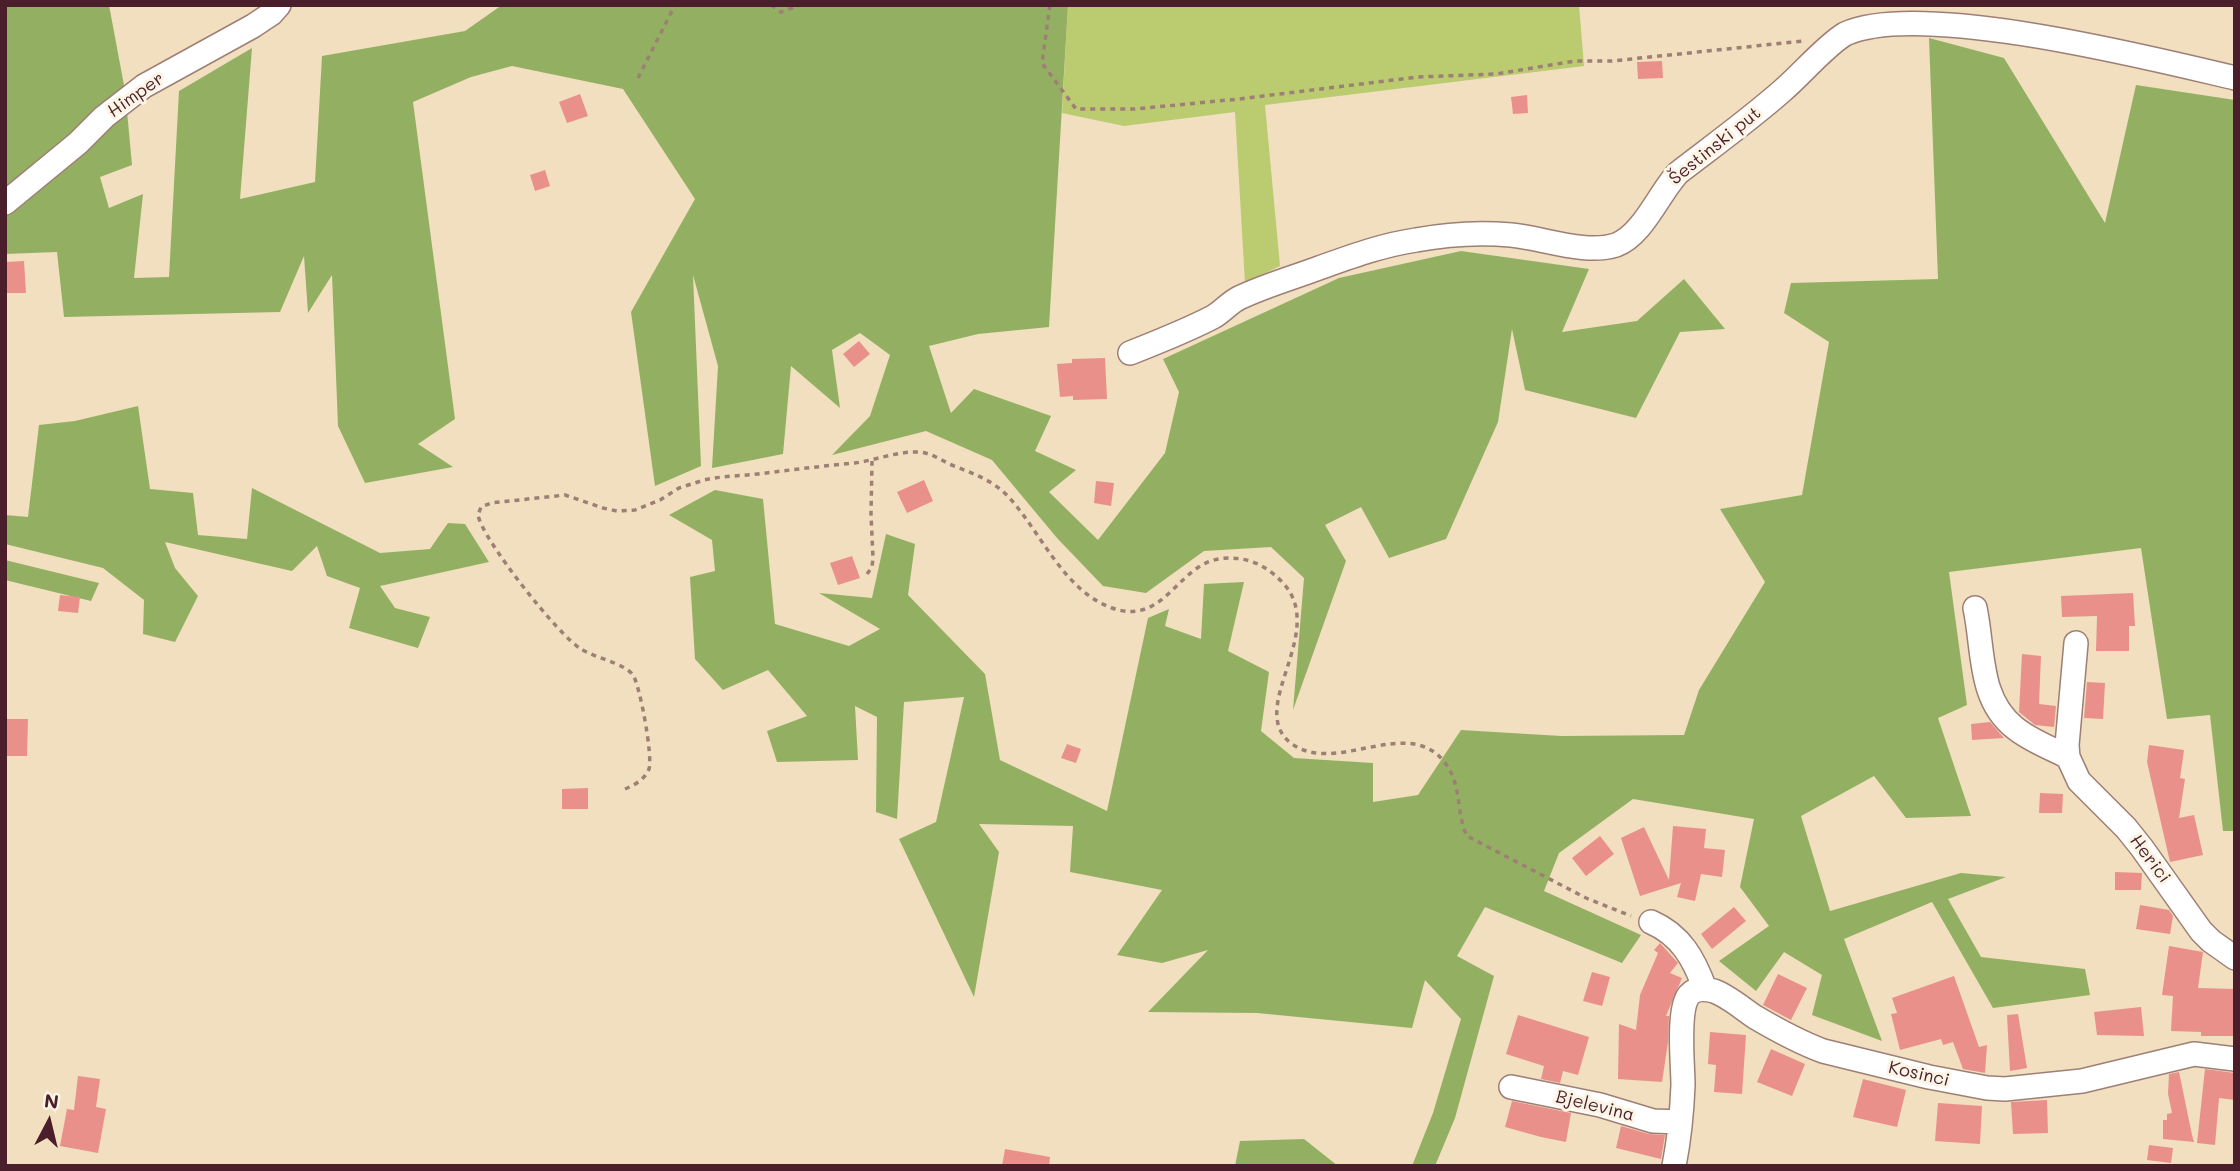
<!DOCTYPE html>
<html>
<head>
<meta charset="utf-8">
<style>
  body { margin:0 }
  #map { position:relative; width:2240px; height:1171px; overflow:hidden; background:#f1dfbf; font-family:Mali,sans-serif }
  canvas { display:block }
  .frame { position:absolute; inset:0; border:7px solid #4a1f2b; pointer-events:none }
  .north { position:absolute; left:14px; top:1087px; width:70px; height:70px; -webkit-text-stroke:5px #fcf5e5; paint-order:stroke; rotate:7deg; font-size:19px; font-weight:700; line-height:28px; text-align:center; color:#4a1f2b }
  .north::after { content:''; display:block; margin:auto; width:24px; height:32px; background:#4a1f2b; clip-path:polygon(50% 0,100% 100%,50% 72%,0 100%) }
</style>
</head>
<body>
<div id="map">
<canvas width="2240" height="1171"></canvas>
<div class="frame"></div>
<div class="north">N</div>
</div>
<script>
const ctx = document.querySelector('canvas').getContext('2d');
ctx.lineJoin = 'round';
function fill(path, color) { ctx.fillStyle = color; ctx.fill(path, 'evenodd'); }
function trace(path, color, width, dash) { ctx.strokeStyle = color; ctx.lineWidth = width; ctx.lineCap = dash ? 'butt' : 'round'; ctx.setLineDash(dash || []); ctx.stroke(path); }
function label(font, color, halo, rows, align = 'center') {
  ctx.font = font + ' Mali,sans-serif'; ctx.lineWidth = 6; ctx.setLineDash([]); ctx.textBaseline = 'middle'; ctx.strokeStyle = halo; ctx.fillStyle = color; for (const [text, x, y, turn = 0] of rows) {
    ctx.save(); ctx.translate(x, y); ctx.rotate((+turn || 0) * Math.PI / 180); ctx.textAlign = isNaN(turn) ? turn : align; if (halo) ctx.strokeText(text, 0, 0); ctx.fillText(text, 0, 0); ctx.restore();
  }
}
const green = new Path2D(`
  M1068 5H1579L1584 66 1265 105 1280 266 1245 283 1235 112 1124 126 1062 113Z`);
const forest = new Path2D(`
  M5 5H109L126 96 5 192Z
  M502 5H1068L1049 327 978 334 929 346 951 413 974 389 1051 416 1035 451 1076 470 1049 492 1098 540 1165 453 1179 392 1163 359 1339 278 1461 251 1589 269 1562 332 1637 321 1684 279 1725 329 1680 332 1636 418 1525 390 1512 329 1498 422 1446 539 1389 558 1361 507 1325 525 1346 561 1293 710 1304 578 1271 547 1204 551 1146 593 1103 586 1057 538 992 460 926 431 832 455 870 416 890 355 860 333 832 350 840 408 791 366 783 454 712 468 718 366 693 275 701 466 655 486 631 312 695 199 623 89 512 66 471 77 413 102 455 419 418 444 453 467 365 483 338 426 332 275 308 313 304 256 280 312 64 317 57 252 5 254V214L127 111 132 165 100 177 109 208 143 194 134 278 169 277 179 91 252 48 240 199 315 182 322 56 465 31Z
  M1929 38 2004 58 2105 223 2136 85 2235 100V831H2223L2210 715 2167 719 2141 548 1949 572 1967 705 1938 718 1971 816 1906 818 1874 776 1801 816 1830 911 1961 873 2006 877 1948 899 1981 957 2085 969 2090 995 1993 1008 1932 902 1844 939 1882 1041 1812 1015 1822 975 1784 952 1756 991 1719 961 1769 926 1740 887 1754 819 1633 799 1559 853 1544 891 1641 935 1622 963 1485 907 1457 956 1494 976 1455 1118 1435 1166H1412L1433 1113 1461 1019 1425 980 1412 1028 1257 1013 1148 1012 1208 950 1162 963 1117 955 1162 890 1070 872 1073 826 979 824 999 852 974 997 899 839 936 822 964 697 904 702 897 819 876 812 877 717 855 706 858 760 777 762 767 731 807 716 768 670 723 690 695 659 690 577 715 571 712 540 669 515 715 490 763 499 775 624 849 646 880 629 819 593 872 598 886 534 915 544 908 595 985 674 1000 760 1107 811 1148 618 1169 609 1165 626 1201 639 1204 584 1244 582 1228 651 1269 672 1261 731 1294 758 1373 763V802L1418 795 1461 730 1561 736 1684 735 1699 690 1765 582 1720 509 1802 495 1829 342 1784 313 1791 283 1938 279Z
  M138 406 150 489 193 493 198 535 247 539 252 488 380 553 430 549 448 523 465 524 489 562 380 586 395 608 430 617 418 648 349 628 360 588 327 576 317 546 292 571 165 542 175 568 198 596 175 642 143 634 144 600 103 568 5 544V515L28 517 39 425 75 421Z
  M5 560 99 583 91 601 5 580Z
  M1304 1139 1338 1166H1235L1240 1141Z`);
const building = new Path2D(`
  M1662 61 1663 78 1638 79 1637 62Z
  M580 94 588 116 567 123 559 102Z
  M1527 95 1528 113 1513 114 1511 97Z
  M545 170 550 186 535 191 530 175Z
  M24 261 26 293H5V262Z
  M859 341 870 354 854 367 843 354Z
  M1105 358 1107 399 1073 400V396L1060 397 1057 364 1072 363V359Z
  M924 480 933 501 907 513 897 492Z
  M1096 481 1114 483 1111 506 1094 503Z
  M852 556 860 578 838 585 830 563Z
  M2133 593 2135 626H2129V651H2096L2097 616 2062 617 2061 596Z
  M60 595 80 597 78 613 58 611Z
  M2022 654 2041 656 2039 704 2056 706 2054 727 2035 725 2019 712Z
  M2087 682 2105 683 2103 719 2084 718Z
  M5 719H28L27 756H5Z
  M1990 722 2004 738 1972 740 1971 724Z
  M1067 744 1081 749 1076 763 1061 758Z
  M2149 745 2184 750 2180 778 2185 779 2179 818 2194 815 2203 855 2170 862 2147 762Z
  M588 788V809H562V789Z
  M2040 793 2063 794 2062 813H2039Z
  M1673 826 1706 829 1704 848 1725 850 1722 877 1701 874 1695 901 1677 897 1681 883 1640 896 1621 838 1644 827 1669 880Z
  M1600 836 1614 854 1586 876 1572 858Z
  M2115 872 2142 873 2141 890H2115Z
  M2140 905 2169 910 2173 916 2170 934 2136 929Z
  M1734 907 1746 921 1712 949 1701 934Z
  M1660 943 1678 963 1670 973 1682 978 1666 1016H1669L1668 1042 1662 1082 1618 1079 1619 1024 1636 1030 1640 995 1658 953 1654 950Z
  M2169 946 2203 952 2198 988 2235 989V1036H2201V1032L2171 1031 2173 996 2162 995Z
  M1592 972 1610 977 1602 1006 1583 1001Z
  M1778 974 1807 988 1791 1020 1763 1005Z
  M1954 976 1979 1047 1987 1045 1985 1073 1963 1069 1953 1042 1943 1045 1941 1039 1900 1050 1891 1014 1897 1013 1892 998Z
  M2141 1007 2144 1036 2097 1035 2094 1012Z
  M2018 1014 2027 1068 2010 1071 2007 1015Z
  M1518 1015 1589 1037 1578 1075 1563 1071 1560 1083 1541 1079 1544 1066 1506 1054Z
  M1710 1032 1746 1035 1742 1094 1714 1092 1716 1065 1708 1064Z
  M1771 1049 1805 1064 1792 1096 1757 1082Z
  M2205 1069 2235 1073V1100L2219 1098 2215 1145 2197 1143Z
  M2179 1072 2192 1135 2194 1142 2163 1139V1120H2167V1114L2172 1113 2168 1094 2169 1074Z
  M78 1076 100 1079 96 1107 106 1109 98 1153 60 1146 67 1109 74 1110Z
  M1863 1079 1906 1090 1897 1127 1853 1117Z
  M2047 1100 2048 1133 2013 1134 2011 1102Z
  M1512 1101 1571 1113 1566 1142 1541 1137 1505 1127Z
  M1938 1103 1982 1106 1980 1144 1935 1141Z
  M1621 1126 1649 1134 1665 1135 1661 1159 1616 1148Z
  M2149 1145 2173 1148 2171 1163 2147 1160Z
  M1005 1149 1050 1157 1049 1166H1002Z`);
const path = new Path2D(`
  M771 5 781 12 800 5
  M1050 5 1042 63 1076 109H1135L1239 99 1418 77 1496 74 1575 61H1612L1803 41
  M638 78 675 5
  M867 574 872 567 873 558 871 514 872 461
  M625 789C635 785 645 779 649 769 653 756 640 686 633 675 624 663 595 658 581 649 559 636 482 539 478 515L481 507 491 503 565 495 603 508 617 511 635 510 660 500 679 488 704 480C722 476 740 476 758 474 790 470 822 466 855 463 876 460 898 451 919 452 932 453 942 461 954 466 977 475 997 482 1013 502 1043 537 1065 591 1112 608 1158 624 1173 580 1204 564 1215 558 1229 557 1241 559 1257 561 1272 571 1283 583 1329 633 1244 709 1292 744 1337 776 1409 713 1446 764 1462 786 1456 814 1467 836L1586 898 1631 916`);
const minor = new Path2D(`
  M5 203 78 143 104 117 144 86 253 26 271 14 279 5
  M1130 353C1158 342 1186 331 1213 317 1222 312 1229 303 1239 298 1264 286 1292 278 1319 268 1350 257 1382 245 1416 240 1448 234 1479 232 1511 235 1543 238 1586 255 1616 245 1643 235 1659 193 1678 173 1713 146 1749 120 1782 91 1801 75 1825 46 1845 34 1919 0 2150 58 2235 78
  M1975 608C1984 650 1978 699 2015 728 2031 741 2051 748 2068 757
  M2076 643 2067 745 2068 757 2079 781 2126 828 2142 848 2201 931 2211 941 2235 958
  M1651 922C1681 935 1694 959 1705 989
  M1511 1087 1600 1105 1653 1121 1680 1122
  M1674 1166C1679 1140 1682 1112 1683 1085 1683 1065 1677 1010 1689 995 1696 987 1706 989 1714 991 1728 996 1743 1009 1755 1017 1777 1030 1799 1042 1823 1051L1929 1077 1987 1088 2005 1089 2082 1081 2194 1054 2235 1059`);
const streetNames = [
  ["Himper",136,95,-35],
  ["Šestinski put",1715,146,-39],
  ["Herici",2150,859,53],
  ["Kosinci",1919,1074,13],
  ["Bjelevina",1595,1106,14]
];
fill(green, '#bacc6f');
fill(forest, '#93b062');
fill(building, '#ea908b');
trace(minor, '#9e7f75', 26);
trace(path, '#9e7f75', 3.5, [5, 5]);
trace(minor, '#fff', 23);
label('18px', '#4a1f2b', '#fcf5e5', streetNames);
</script>
</body>
</html>
